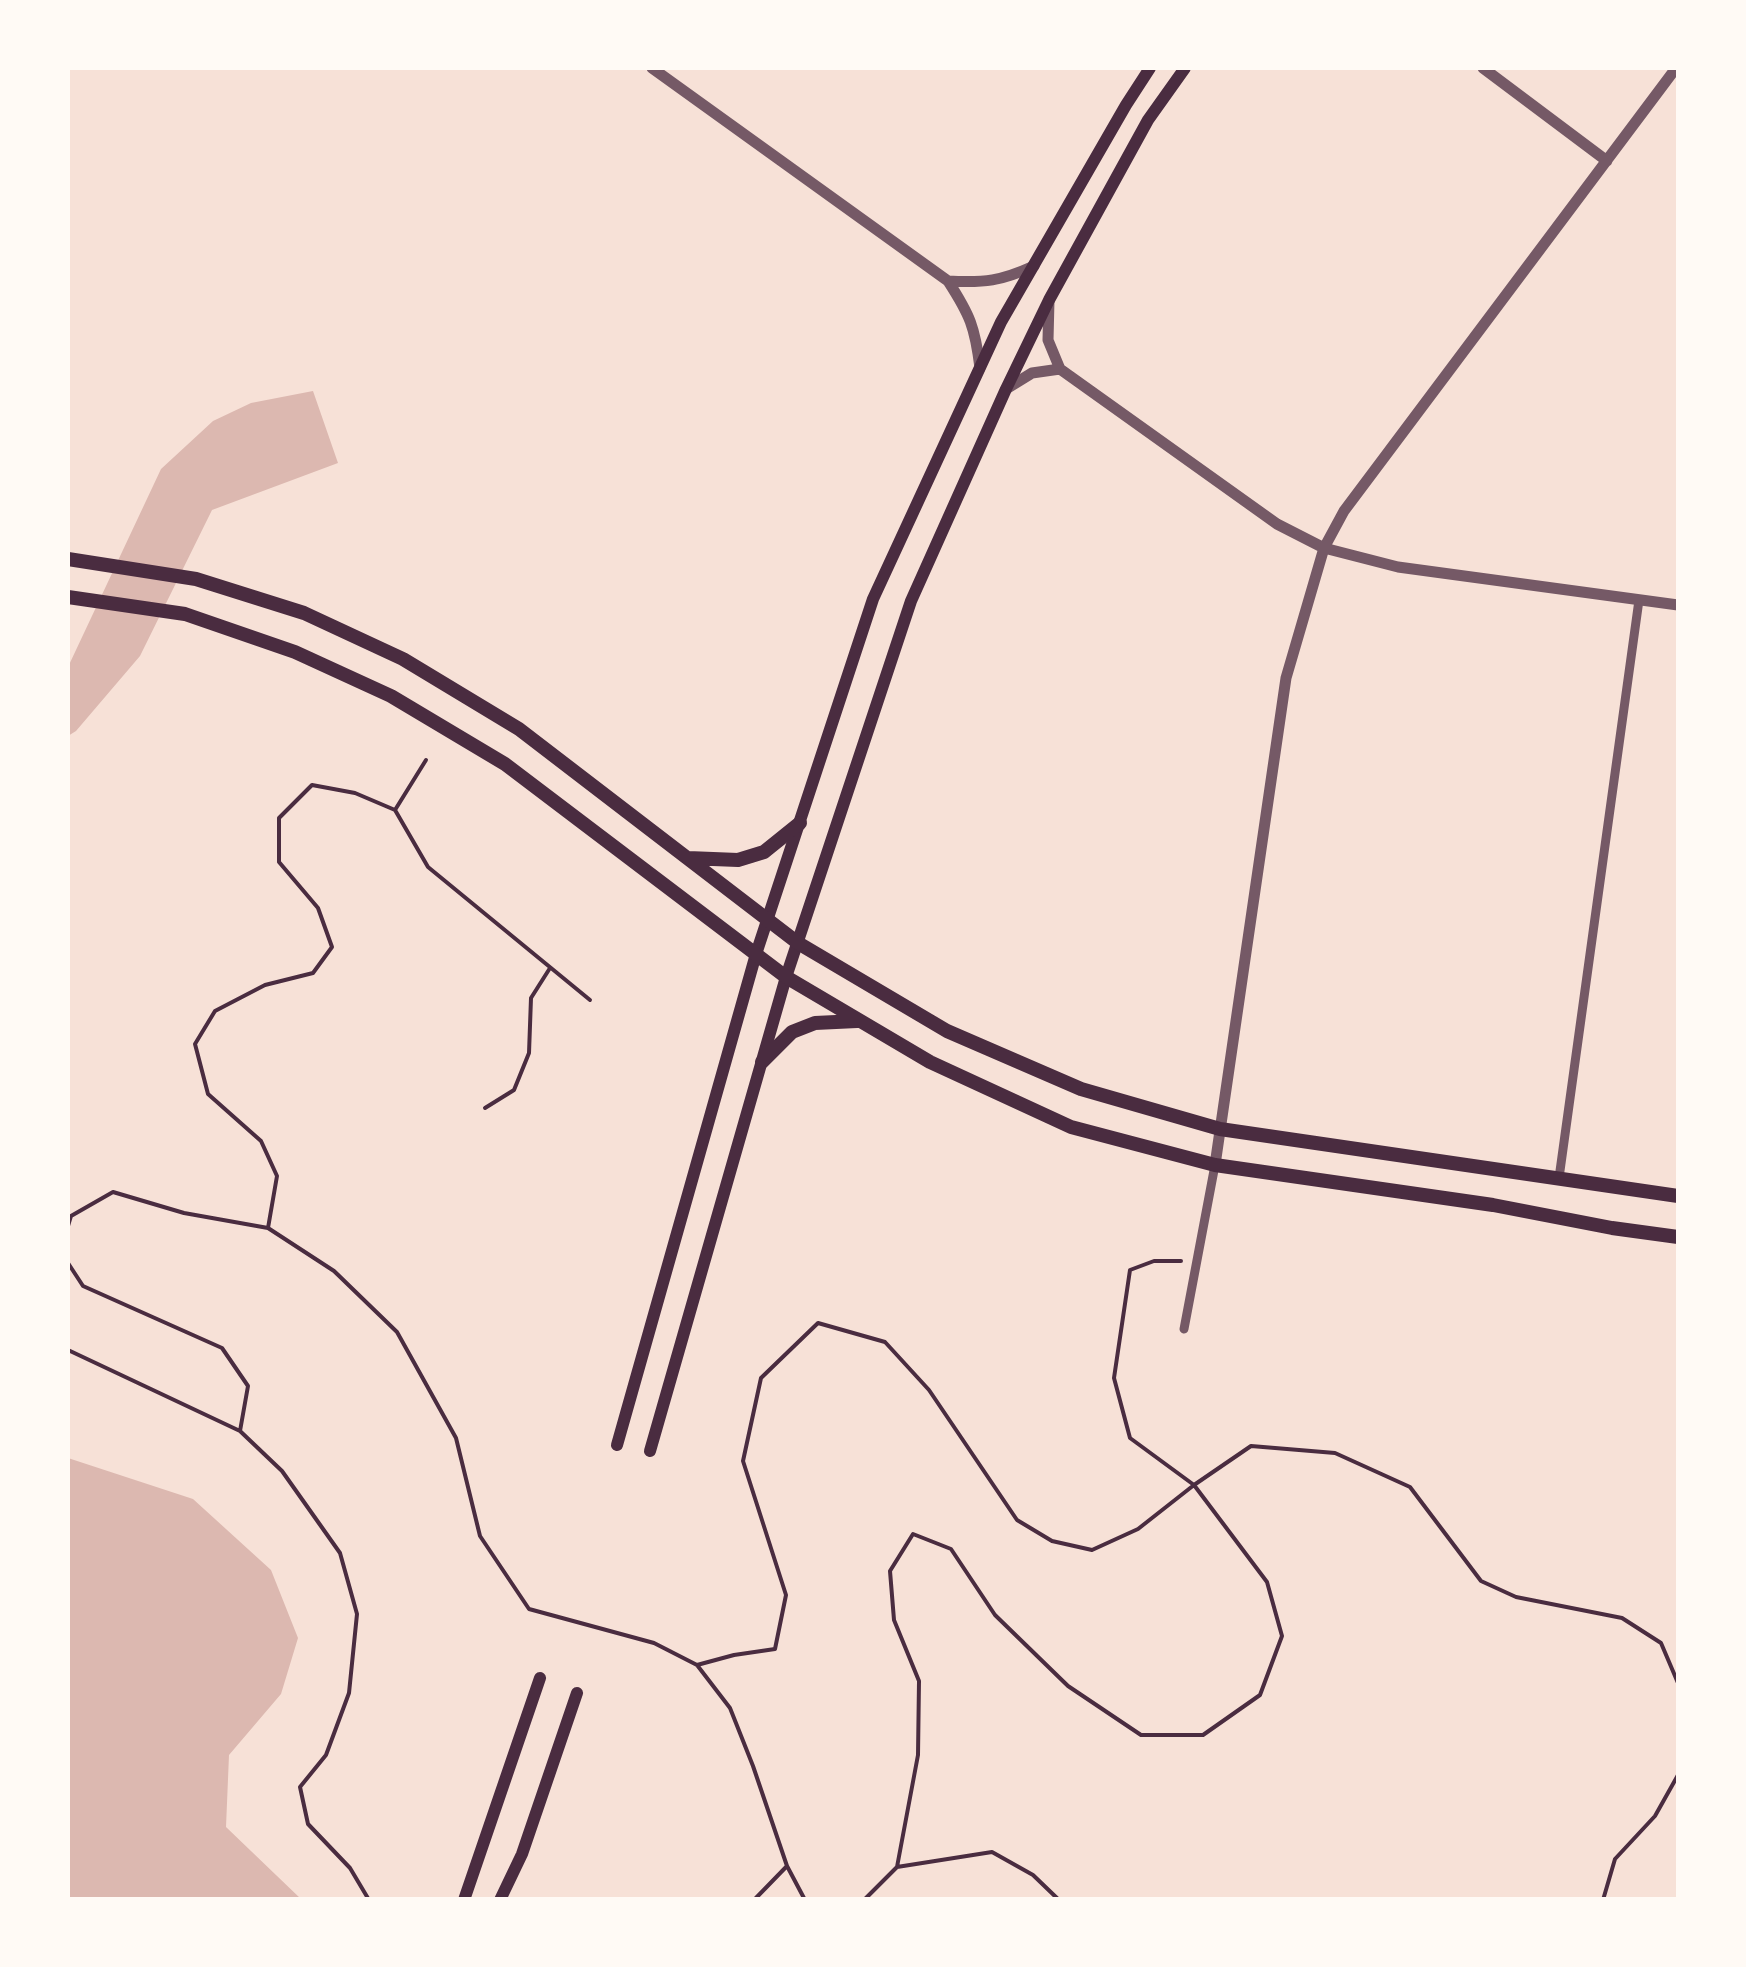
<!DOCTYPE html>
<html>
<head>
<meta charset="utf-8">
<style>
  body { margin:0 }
  #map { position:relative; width:1746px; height:1967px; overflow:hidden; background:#f7e1d7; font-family:Spectral,serif }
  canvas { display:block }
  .frame { position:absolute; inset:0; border:70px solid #fffaf5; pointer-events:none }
</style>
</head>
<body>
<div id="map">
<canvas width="1746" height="1967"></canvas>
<div class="frame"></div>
</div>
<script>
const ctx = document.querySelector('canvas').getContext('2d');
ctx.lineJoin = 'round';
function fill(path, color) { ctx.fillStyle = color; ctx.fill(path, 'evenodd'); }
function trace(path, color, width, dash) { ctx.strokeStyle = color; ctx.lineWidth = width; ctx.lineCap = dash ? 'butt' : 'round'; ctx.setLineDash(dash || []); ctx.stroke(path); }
const water = new Path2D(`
  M313 391 338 463 212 510 140 656 76 731 68 736V667L161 469 213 421 251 403Z
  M68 1458 193 1499 271 1570 298 1638 281 1694 229 1755 226 1827 301 1899H68Z`);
const path = new Path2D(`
  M395 810 426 760
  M485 1108 514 1090 529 1053 531 998 550 968
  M68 1226 71 1216 113 1192 184 1213 268 1228 334 1271 397 1332 456 1438 480 1536 529 1609 654 1643 697 1665 730 1708 753 1766 787 1866 805 1900
  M268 1228 277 1176 261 1141 208 1094 195 1044 215 1011 265 985 313 973 332 947 318 908 279 862V818L312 785 355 793 395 810 428 867 590 1000
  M68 1263 83 1286 222 1348 248 1386 240 1431
  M68 1350 240 1431 282 1471 340 1553 357 1614 349 1693 326 1755 300 1787 308 1824 350 1868 369 1900
  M697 1665 734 1655 775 1649 786 1595 743 1461 761 1378 818 1323 885 1342 929 1390 1017 1520 1052 1541 1092 1550 1138 1529 1194 1485 1251 1446 1335 1453 1410 1487 1481 1581 1516 1597 1622 1618 1661 1643 1678 1683
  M897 1867 992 1852 1033 1875 1059 1900
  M754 1900 787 1866
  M864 1900 897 1867 918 1755 919 1681 894 1620 890 1571 913 1534 951 1549 995 1615 1068 1686 1141 1735H1203L1260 1695 1282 1636 1267 1582 1194 1485 1130 1438 1114 1378 1130 1270 1154 1261H1181
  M1603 1900 1615 1859 1655 1816 1678 1775`);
const minor = new Path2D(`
  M1559 1178 1639 600
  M1184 1329 1215 1165`);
const tertiary = new Path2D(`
  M652 68 948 281C970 315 975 327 980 368
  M1483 68 1607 161
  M948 281C985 283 1001 281 1034 266
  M1060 369 1277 524 1324 548 1398 567 1678 605
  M1006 389 1032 373 1060 369 1048 340 1049 300
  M1215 1165 1286 678 1324 548 1344 511 1676 68`);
const secondary = new Path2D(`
  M617 1445 756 954 873 599 1001 322 1126 105 1150 68
  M650 1451 786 977 911 601 1006 389 1049 300 1148 120 1185 68
  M464 1900 540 1678
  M500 1900 522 1854 577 1693`);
const primary = new Path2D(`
  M68 559 196 579 304 613 403 659 519 729 798 943 947 1031 1081 1089 1220 1129 1678 1196
  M68 597 185 614 295 652 391 696 505 764 786 977 930 1062 1071 1127 1215 1165 1493 1205 1612 1228 1678 1237
  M688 858 738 860 764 852 800 823
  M762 1062 792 1032 815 1023 857 1021`);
fill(water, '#dcb8b0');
trace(path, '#4a2c40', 4);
trace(minor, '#755966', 9);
trace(tertiary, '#755966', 11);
trace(secondary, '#4a2c40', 12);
trace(primary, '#4a2c40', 14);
</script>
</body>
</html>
